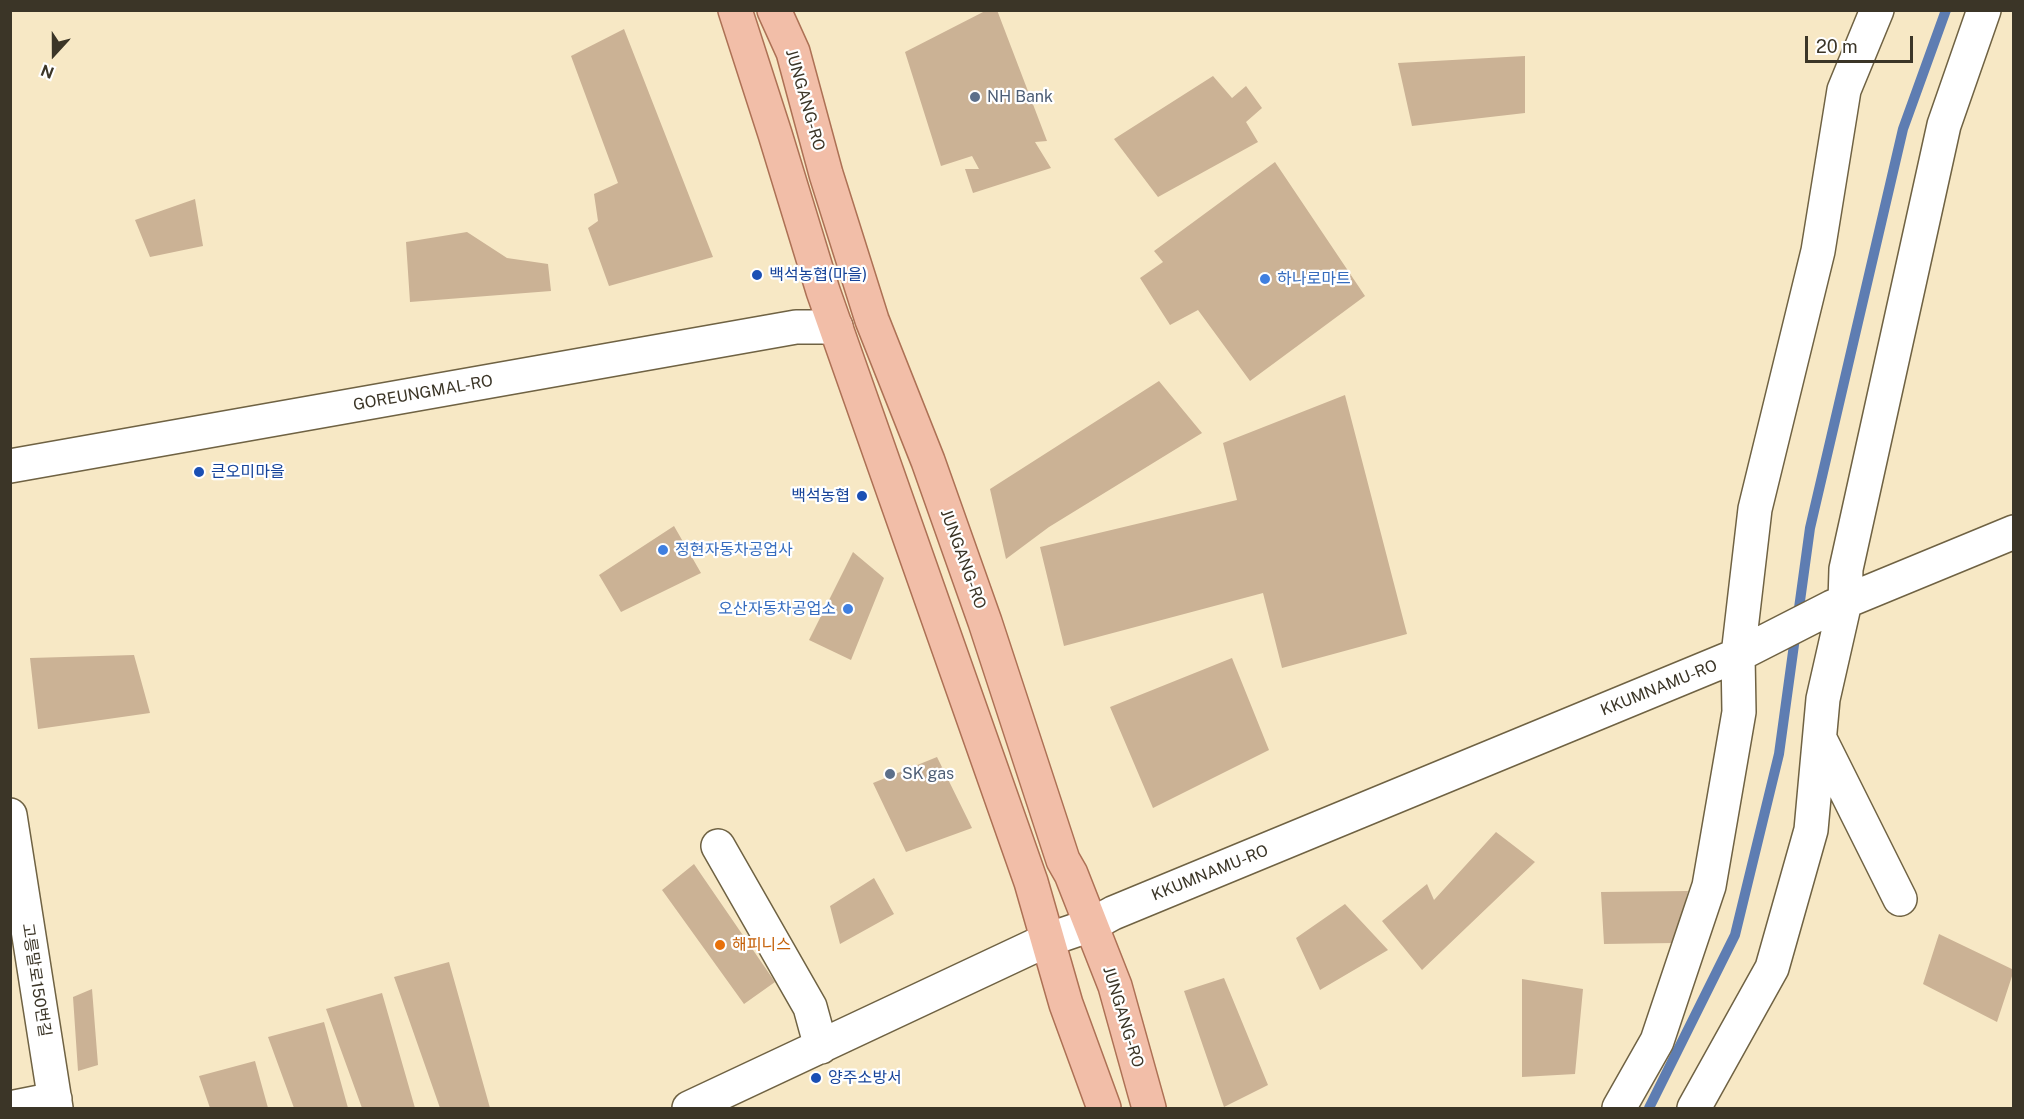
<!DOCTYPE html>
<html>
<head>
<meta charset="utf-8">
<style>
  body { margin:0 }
  #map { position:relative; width:2024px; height:1119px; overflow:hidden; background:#f7e8c5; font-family:"Public Sans",sans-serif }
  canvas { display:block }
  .frame { position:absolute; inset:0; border:12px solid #3b3527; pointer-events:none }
  .north { position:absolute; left:24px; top:24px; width:60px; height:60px; -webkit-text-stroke:4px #fff; paint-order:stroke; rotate:201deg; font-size:16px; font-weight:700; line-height:24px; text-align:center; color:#3b3527 }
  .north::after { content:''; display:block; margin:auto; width:21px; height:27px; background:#3b3527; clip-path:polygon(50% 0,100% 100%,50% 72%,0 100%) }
  .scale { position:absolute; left:1805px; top:36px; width:108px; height:27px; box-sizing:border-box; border:3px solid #3b3527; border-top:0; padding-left:8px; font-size:18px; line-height:21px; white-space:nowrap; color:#3b3527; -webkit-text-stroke:4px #fff; paint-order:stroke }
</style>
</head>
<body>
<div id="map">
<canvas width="2024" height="1119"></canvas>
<div class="frame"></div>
<div class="north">N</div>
<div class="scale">20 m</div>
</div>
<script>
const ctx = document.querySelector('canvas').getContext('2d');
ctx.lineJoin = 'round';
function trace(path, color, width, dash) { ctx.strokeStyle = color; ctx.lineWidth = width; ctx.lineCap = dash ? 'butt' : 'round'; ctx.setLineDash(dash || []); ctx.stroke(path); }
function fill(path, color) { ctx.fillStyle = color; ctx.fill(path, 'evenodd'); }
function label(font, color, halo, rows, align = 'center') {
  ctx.font = font + ' "Public Sans","Noto Sans KR",sans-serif'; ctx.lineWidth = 4.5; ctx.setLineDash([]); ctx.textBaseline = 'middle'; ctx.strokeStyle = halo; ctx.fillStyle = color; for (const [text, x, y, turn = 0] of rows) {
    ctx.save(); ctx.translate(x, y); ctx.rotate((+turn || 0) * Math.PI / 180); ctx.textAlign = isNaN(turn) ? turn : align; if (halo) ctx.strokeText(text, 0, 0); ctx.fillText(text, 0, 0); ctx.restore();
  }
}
const stream = new Path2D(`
  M1649 1108 1735 935 1779 754 1810 528 1903 129 1946 10`);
const building = new Path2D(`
  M987 10H997L1047 141 1035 142 1051 168 973 193 965 169H979L972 156 941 166 905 52Z
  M624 29 713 257 609 286 588 228 598 221 594 194 618 183 571 56Z
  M1525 56V113L1412 126 1398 63Z
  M1213 76 1232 98 1246 86 1262 108 1246 122 1258 142 1158 197 1114 139Z
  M1275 162 1365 296 1250 381 1198 310 1170 325 1140 278 1163 262 1154 251Z
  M195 199 203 246 150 257 135 220Z
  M467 232 507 258 548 264 551 291 410 302 406 242Z
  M1159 381 1202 433 1049 527 1006 559 990 489Z
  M1345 395 1407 634 1282 668 1263 593 1064 646 1040 547 1237 500 1223 443Z
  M674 526 701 573 621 612 599 575Z
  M853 552 884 578 851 660 809 640Z
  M134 655 150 713 38 729 30 658Z
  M1232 658 1269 750 1153 808 1110 707Z
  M937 757 972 828 906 852 873 783Z
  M1496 832 1535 862 1422 970 1382 921 1427 884 1434 900Z
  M694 864 775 982 744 1004 662 890Z
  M874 878 894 914 840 944 830 906Z
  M1688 891 1674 943 1604 944 1601 892Z
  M1345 904 1388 950 1320 990 1296 938Z
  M1939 934 2014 970 1997 1022 1923 984Z
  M449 962 490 1108H440L394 977Z
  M1224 978 1268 1085 1224 1107 1184 991Z
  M1522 979 1583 989 1575 1074 1522 1077Z
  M92 989 98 1065 78 1071 73 997Z
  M382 993 415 1108H362L326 1009Z
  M324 1022 348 1108H294L268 1037Z
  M255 1061 268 1108H210L199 1076Z`);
const minor = new Path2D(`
  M10 466 796 327H836
  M1820 739 1900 899
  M10 815 56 1108
  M718 846 810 1007 821 1047
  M10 1108 55 1099
  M689 1108 1047 940 1091 925 1113 913 1738 655 1832 607 2014 532
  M1619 1108 1657 1041 1709 886 1739 712 1738 655 1755 509 1818 251 1844 90 1877 10
  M1694 1108 1772 968 1811 830 1823 699 1845 602 1846 569 1944 125 1984 10`);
const major = new Path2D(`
  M735 10 775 134 823 291 1031 882 1066 1004 1104 1108
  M774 10 793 52 826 174 872 320 928 461 985 622 1063 860 1071 874 1115 986 1149 1108`);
const markers = [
  [975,97,6,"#5c6f8a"],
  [757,275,6,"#1a4fb4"],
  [1265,279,6,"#3f7fe0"],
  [199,472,6,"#1a4fb4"],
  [862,496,6,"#1a4fb4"],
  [663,550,6,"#3f7fe0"],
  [848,609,6,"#3f7fe0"],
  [890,774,6,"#5c6f8a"],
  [720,945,6,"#e8710a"],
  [816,1078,6,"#1a4fb4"]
];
const serviceNames = [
  ["NH Bank",987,97],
  ["SK gas",902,774]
];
const streetNames = [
  ["JUNGANG-RO",805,100,74],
  ["GOREUNGMAL-RO",423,393,-10],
  ["JUNGANG-RO",963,559,70],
  ["KKUMNAMU-RO",1659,688,-22],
  ["KKUMNAMU-RO",1210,873,-22],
  ["고릉말로150번길",36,980,81],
  ["JUNGANG-RO",1123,1017,73]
];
const transitNames = [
  ["백석농협(마을)",769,275],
  ["큰오미마을",211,472],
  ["백석농협",850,496,"right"],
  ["양주소방서",828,1078]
];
const shopNames = [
  ["하나로마트",1277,279],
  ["정현자동차공업사",675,550],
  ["오산자동차공업소",836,609,"right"]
];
const foodNames = [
  ["해피니스",732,945]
];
trace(stream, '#5e7db2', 10);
fill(building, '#cbb295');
trace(minor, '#6f6243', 36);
trace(major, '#ad7155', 36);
trace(minor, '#fff', 33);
trace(major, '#f2bea8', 33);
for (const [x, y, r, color] of markers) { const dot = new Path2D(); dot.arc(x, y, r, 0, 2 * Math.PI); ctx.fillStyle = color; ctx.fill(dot); trace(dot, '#fff', 2); }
label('16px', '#4e5e75', '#fff', serviceNames, 'left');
label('16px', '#3b3527', '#fff', streetNames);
label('16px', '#164399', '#fff', transitNames, 'left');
label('16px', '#366cbe', '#fff', shopNames, 'left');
label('16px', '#c56008', '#fff', foodNames, 'left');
</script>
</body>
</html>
